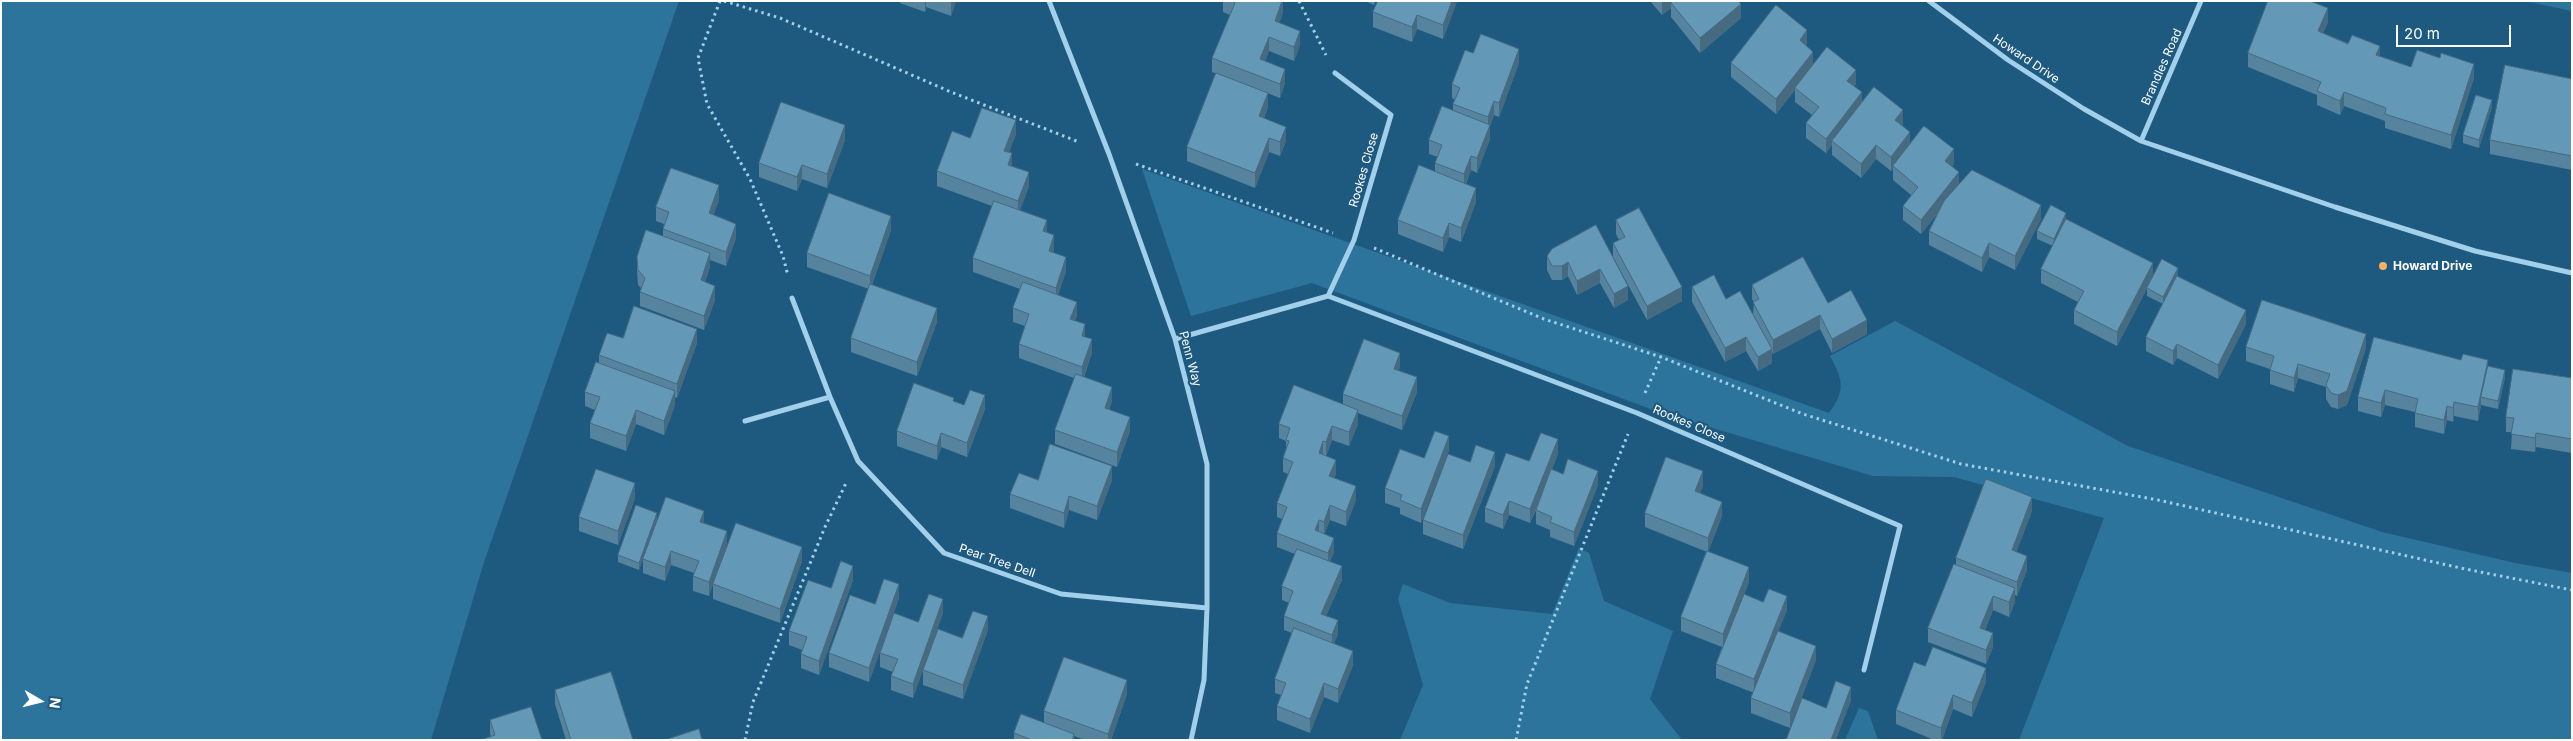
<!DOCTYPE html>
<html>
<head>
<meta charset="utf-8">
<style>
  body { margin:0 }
  #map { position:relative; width:2573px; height:741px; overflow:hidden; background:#1e5a80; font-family:Inter,sans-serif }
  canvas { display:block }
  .frame { position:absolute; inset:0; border:2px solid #fff; pointer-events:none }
  .north { position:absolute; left:15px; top:676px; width:50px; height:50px; -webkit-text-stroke:4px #1e5a80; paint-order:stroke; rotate:98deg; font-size:14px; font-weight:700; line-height:20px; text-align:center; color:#fff }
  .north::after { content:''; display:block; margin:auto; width:18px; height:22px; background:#fff; clip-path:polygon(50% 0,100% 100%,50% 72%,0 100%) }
  .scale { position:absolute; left:2396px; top:25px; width:115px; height:22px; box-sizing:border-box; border:2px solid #fff; border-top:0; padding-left:6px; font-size:15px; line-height:18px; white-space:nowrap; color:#fff; -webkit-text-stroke:4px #1e5a80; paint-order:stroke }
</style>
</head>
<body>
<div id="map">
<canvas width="2573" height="741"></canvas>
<div class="frame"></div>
<div class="north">N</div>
<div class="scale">20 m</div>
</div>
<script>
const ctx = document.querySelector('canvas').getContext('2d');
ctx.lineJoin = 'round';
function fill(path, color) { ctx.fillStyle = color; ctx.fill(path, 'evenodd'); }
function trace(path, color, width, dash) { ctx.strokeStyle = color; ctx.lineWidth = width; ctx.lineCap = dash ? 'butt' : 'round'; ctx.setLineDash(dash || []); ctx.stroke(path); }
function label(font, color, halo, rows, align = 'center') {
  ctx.font = font + ' Inter,sans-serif'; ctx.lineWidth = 4.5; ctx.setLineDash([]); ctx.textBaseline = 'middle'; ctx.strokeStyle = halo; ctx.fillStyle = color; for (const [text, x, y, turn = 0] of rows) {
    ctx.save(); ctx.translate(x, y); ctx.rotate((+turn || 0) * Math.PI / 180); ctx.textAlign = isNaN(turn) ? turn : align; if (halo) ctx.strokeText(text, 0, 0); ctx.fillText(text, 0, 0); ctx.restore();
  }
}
const green = new Path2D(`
  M1 1H679L484 562 431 740H1Z
  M2525 1H2572V11Z
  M1142 169 1829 413C1846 390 1843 380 1830 356L1895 321 2128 446 2382 532 2515 563 2572 573V740H2019L2104 518 1954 477 1873 476 1656 411 1312 283 1191 316Z
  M1579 548 1589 553 1604 601 1673 631 1650 699 1682 740H1400L1423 685 1398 599 1403 584 1450 603 1552 614Z
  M1859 708 1868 711 1878 740H1845Z`);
const path = new Path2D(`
  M720 1 698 58 707 104 750 179 783 256 788 276
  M724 1 780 18 951 92 1079 142
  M1299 1 1326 55
  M1136 164 1333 233
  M1374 248 1544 319 1661 357 1803 414 1961 464 2158 500 2465 569 2572 590
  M1645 393 1661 357
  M745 740 753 702 825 527 847 481
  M1516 740 1527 684 1628 434`);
const minor = new Path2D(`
  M1049 1 1109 154 1175 339 1207 464V608L1204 680 1191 740
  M1929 1 2008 60 2084 109 2141 141 2335 207 2475 251 2572 273
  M2141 141 2201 1
  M1328 296 1354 240 1391 115 1335 73
  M792 298 830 397 858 461 944 553 1061 594 1207 608
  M1175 339 1328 296 1637 413 1900 526 1864 670
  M745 421 830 397`);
const wall = new Path2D(`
  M900 1H956L951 16 926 7 925 12 900 3Z
  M1223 1H1283V13L1279 23 1300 45 1294 61 1269 51 1265 61 1285 83 1280 98 1212 72V58L1230 15 1223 12Z
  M1365 1H1375L1374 5Z
  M1378 1H1457L1443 39 1417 29 1412 42 1373 27V12Z
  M1650 1H1738L1741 18 1700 53 1671 17V8L1662 15Z
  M2328 22 2323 33 2380 56 2411 67 2474 78 2451 149 2385 128V121L2344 106 2340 115 2317 105V95L2248 67V53Z
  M1807 44 1806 46 1813 64 1856 84 1854 86 1862 103 1903 124 1902 125 1910 144 1954 164 1952 166 1959 184 2041 219 2015 270 1989 257 1982 272 1929 245V231L1938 213 1921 234 1903 220V206L1911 195 1893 180V169L1891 171 1876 159 1861 178 1832 155V145L1826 153 1806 138V123L1812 115 1795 102V90L1776 114 1731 77V63Z
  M1473 53 1519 63 1499 117 1494 115 1490 126V139L1477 173 1471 170 1466 184 1476 202 1461 242 1449 237 1443 252 1398 234V220L1435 172V163L1438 157 1429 154V140L1453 111V104L1455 100 1452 98V84Z
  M2572 79V170L2490 154V140Z
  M1268 107 1264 118 1286 141 1280 156 1269 152 1255 188 1187 161V147Z
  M2492 107 2479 148 2463 143V135Z
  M1016 134 1009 152 1012 166 1029 186 1020 210 1047 233 1054 249 1053 253 1066 271 1058 295 1077 316 1075 320 1085 337 1092 353 1084 377 1112 401 1109 410 1130 431 1117 467 1055 444V430L1074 378 1019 358V344L1025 326 1013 322V308L1020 289 973 272V258L992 206 937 186V171L970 138Z
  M845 140 827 188 802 179 797 191 759 177V163Z
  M719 200 713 215 736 238 726 266 710 260V267L705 282 715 300 704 330 640 306V292L641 288 638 285 637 271V257L663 236V229L664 224 656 221V207Z
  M2066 219 2153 277 2117 346 2074 324V310L2078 302 2041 283V269L2053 246 2037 239V231Z
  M1616 220 1682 301 1647 320 1613 257V243L1619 240 1616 234Z
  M1596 225 1628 300 1614 308 1600 283 1577 295 1568 276 1562 280H1552L1547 270V256Z
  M891 230 872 285 937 322 917 376 851 352V338L869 289 807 267V253Z
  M2178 275V276L2246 324 2218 379 2177 358 2173 365 2146 351V337L2163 304 2147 296V288Z
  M1752 285 1828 303 1867 334 1832 353 1820 329 1773 354 1772 352V363L1758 371 1746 351 1725 362 1692 302V287L1726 299 1753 314 1754 302 1752 299Z
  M623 338 697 343 677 398 675 397V405L664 435 636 424 626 451 590 438V423L595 410 585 406V392L599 363V355Z
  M2246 347 2366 348 2347 405 2338 409 2331 407 2326 399V387L2298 378 2294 392 2270 384V369L2246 361Z
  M2461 360 2488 366 2505 377 2498 409 2481 405 2478 421 2454 416 2453 422 2447 420 2444 434 2415 427V412L2385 405 2381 417 2358 411V397Z
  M1400 367 1398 370 1417 392 1402 430 1358 413V424L1349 446 1332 440 1326 456 1336 474 1334 478 1356 500 1346 526 1330 520 1324 534 1334 552 1330 561 1342 580 1326 616 1338 634 1334 643 1353 665 1338 703 1324 697 1310 733 1277 720V706L1281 695 1275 693V679L1292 633 1284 630V616L1289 603 1282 600V586L1295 554 1277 547V533L1282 519 1277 517V503L1288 474 1283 472V458L1286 451V441L1279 438V424L1343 404V394Z
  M2572 378V453L2536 447 2535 452 2511 449 2512 432H2506V417Z
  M954 401 964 405 985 409 967 457 941 447 937 460 897 446V431Z
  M1449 450 1421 523 1400 514V508L1385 503V488L1424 458Z
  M1558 454 1552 469 1563 474 1598 485 1574 546 1550 537V530L1536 524V510L1530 523 1509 515 1503 529 1485 522V508L1529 461Z
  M1470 462 1495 466 1463 549 1423 534V520Z
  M1038 480H1112L1097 520 1069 510 1064 528 1010 508V494Z
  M1703 486 1700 493 1722 516 1708 552 1749 582 1744 594 1763 602 1787 610 1778 631 1816 660 1790 728 1751 713V698L1754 693 1716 678V664L1722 647 1681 631V617L1707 552 1645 527V513Z
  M635 498 618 545 579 531V517Z
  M2032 511 2016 552 2027 570 2017 596 2015 595V602L2009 617 1993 610 1985 630 1993 647 1986 664 1928 642V628L1956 564V558Z
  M657 520 639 570 618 562V555Z
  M704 523 727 531 709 596 693 591V576L694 573 671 565 665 581 643 573V559Z
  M802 561 780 623 713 599V584Z
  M853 580 819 675 801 668V654L802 650 789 645V631L831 588Z
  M899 598 869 682 829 667V653L875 604Z
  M943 613 913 698 891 690V676L893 672 880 667V653L918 622Z
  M988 630 963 699 923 685V670L962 638Z
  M1925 666 1986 682 1972 717 1953 709 1942 740H1934L1896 724V710Z
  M555 690 633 740H566L555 704Z
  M1127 694 1111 740H1085L1074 736V740H1014V733L1044 723V711Z
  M490 720 542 740 491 737 490 734Z`);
const shadedWall = new Path2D(`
  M925 1H926V7L925 12Z
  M951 1H956L951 16Z
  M1282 1H1283V13L1275 35V21Z
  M1452 1H1457L1443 39V25Z
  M1662 1H1679L1671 3V8L1662 15Z
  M1741 4V18L1700 53V38Z
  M2328 8V22L2318 46V31Z
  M1417 15V29L1412 42V27Z
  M1807 30V44L1800 54V40Z
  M1300 31V45L1294 61V47Z
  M1269 37V51L1260 73V59Z
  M2380 46V60L2376 55Z
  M1519 49V63L1499 117V103Z
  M1813 52V66L1795 88V90L1776 114V99Z
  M2474 64V78L2451 149V135Z
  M1285 69V83L1280 98V84Z
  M1856 70V84L1847 95V81Z
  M1862 92V106L1832 141V145L1826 153V139Z
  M2344 92V106L2340 115V101Z
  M1268 93V107L1259 130V116Z
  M2492 100V107L2479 148V140Z
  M1494 101V115L1490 126V139L1477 173V158L1488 130V117Z
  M1903 110V124L1895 134V120Z
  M1016 120V134L1004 165V151Z
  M845 125V140L827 188V174Z
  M1286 127V141L1280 156V142Z
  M1910 132V146L1893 166V169L1891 171V157Z
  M1269 138V152L1255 188V173Z
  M1876 145V159L1861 178V164Z
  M1954 149V164L1945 175V161Z
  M1012 153V167L1008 165Z
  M1471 156V170L1464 188V174Z
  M802 165V179L797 191V177Z
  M1029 172V186L1018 215V201Z
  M1959 172V186L1921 234V220Z
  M719 185V200L709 228V213Z
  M1476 188V202L1461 242V228Z
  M2041 205V219L2015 270V256Z
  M2066 213V220L2054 246V239Z
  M891 216V230L870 290V276Z
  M1047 220V234L1043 231Z
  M1449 223V237L1443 252V238Z
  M736 224V238L726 266V252Z
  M1054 235V249L1049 265V251Z
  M1989 243V257L1982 272V258Z
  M710 253V267L701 294V280Z
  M1066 257V271L1056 302V288Z
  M1568 262V276L1562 280V266Z
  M2153 263V277L2117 346V332Z
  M2178 268V275L2163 304V297Z
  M1600 269V283L1577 295V281Z
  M715 286V300L704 330V316Z
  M1628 286V300L1614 308V294Z
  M1682 287V301L1647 320V306Z
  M1077 302V316L1070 333V319Z
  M937 308V322L917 376V362Z
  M2246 310V324L2218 379V365Z
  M1820 315V329L1773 354V340Z
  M1867 320V334L1832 353V339Z
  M1085 324V338L1082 336Z
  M697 329V343L677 398V384Z
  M2366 334V348L2347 405 2338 409V395Z
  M1746 337V351L1725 362V348Z
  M1092 339V353L1082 381V367Z
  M2177 344V358L2173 365V351Z
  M1772 349V363L1758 371V357Z
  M1400 353V367L1394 383V369Z
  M2488 360V374L2481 397V405L2478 421V407Z
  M2298 364V378L2294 392V378Z
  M2505 370V377L2498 409V401Z
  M1417 377V392L1402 430V416Z
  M1112 387V401L1105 422V408Z
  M2385 390V405L2381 417V403Z
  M675 391V405L664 435V421Z
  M985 395V409L967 457V443Z
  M2454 402V416L2453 422V408Z
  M2447 406V420L2444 434V420Z
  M636 410V424L626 451V436Z
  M1358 410V424L1349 446V432Z
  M1130 417V431L1117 467V452Z
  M1332 426V440L1326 456V442Z
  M941 433V447L937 460V446Z
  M2536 433V447L2535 452V438Z
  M1449 436V450L1421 523V509Z
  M1558 439V454L1530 523V509Z
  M1323 441V455L1319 453Z
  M1495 452V466L1463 549V535Z
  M1336 460V474L1329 490V476Z
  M1112 466V480L1097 520V506Z
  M1598 471V485L1574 546V532Z
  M1703 471V486L1695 506V491Z
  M635 483V498L618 545V531Z
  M1356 486V500L1346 526V512Z
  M1069 496V510L1064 528V513Z
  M2032 497V511L2012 564V550Z
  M1509 501V515L1503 529V515Z
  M1722 502V516L1708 552V538Z
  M1330 505V520L1324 536V522Z
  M704 511V525L700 522Z
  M657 513V520L639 570V563Z
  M1319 520V534L1315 530Z
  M727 531V546L709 596V582Z
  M1334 538V552L1328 567V553Z
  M802 547V561L780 623V609Z
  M671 551V565L665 581V567Z
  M2027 556V570L2017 596V582Z
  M853 566V580L819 675V661Z
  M1342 566V580L1321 628V614Z
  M1749 567V582L1723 648V634Z
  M899 584V598L869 682V668Z
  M2015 588V602L2009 617V602Z
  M1787 596V610L1754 693V679Z
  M1993 596V610L1980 642V628Z
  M943 599V613L913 698V684Z
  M988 616V630L963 699V685Z
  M1338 620V634L1332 649V635Z
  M1993 633V647L1986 664V650Z
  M1816 646V660L1790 728V713Z
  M1353 651V665L1338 703V689Z
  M1986 668V682L1972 717V703Z
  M1127 680V694L1111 740H1108V734Z
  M1324 683V697L1310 733V719Z
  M1851 687V701L1836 740H1831Z
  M1953 695V709L1942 740H1941V728Z`);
const building = new Path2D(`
  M1232 1H1282L1275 21 1300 31 1294 47 1269 37 1260 59 1285 69 1280 84 1212 58 1235 3Z
  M1378 1H1452L1443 25 1417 15 1412 27 1373 12Z
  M1673 1H1738L1741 4 1700 38 1671 3Z
  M2268 1H2310L2328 8 2318 31 2348 44 2352 35 2380 46 2376 55 2411 67 2417 50 2440 58 2441 53 2474 64 2451 135 2385 114 2386 108 2344 92 2340 101 2317 91 2321 82 2248 53Z
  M1776 5 1807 30 1800 40 1813 52 1776 99 1731 63Z
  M1481 34 1519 49 1499 103 1494 101 1488 117 1453 104 1460 88 1452 84 1465 50 1473 53Z
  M1827 47 1856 70 1847 81 1862 92 1826 139 1806 123 1819 107 1795 88Z
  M2505 65 2572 79V156L2490 140Z
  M1216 73 1268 93 1259 116 1286 127 1280 142 1269 138 1255 173 1187 147Z
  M1874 87 1903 110 1895 120 1910 132 1891 157 1876 145 1861 164 1832 141Z
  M2476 95 2492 100 2479 140 2463 135Z
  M781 102 845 125 827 174 802 165 797 177 759 163Z
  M1442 106 1490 125 1477 158 1471 156 1464 174 1435 163 1442 145 1429 140Z
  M982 108 1016 120 1004 151 1012 153 1008 165 1029 172 1018 201 937 171 952 131 970 138Z
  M1924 126 1954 149 1945 161 1959 172 1921 220 1903 206 1918 187 1893 166Z
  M1419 165 1476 188 1461 228 1449 223 1443 238 1398 220Z
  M671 168 719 185 709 213 736 224 726 252 663 229 669 212 656 207Z
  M1972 170 2041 205 2015 256 1989 243 1982 258 1929 231 1944 201Z
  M829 193 891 216 870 276 807 253Z
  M994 201 1047 220 1043 231 1054 235 1049 251 1066 257 1056 288 973 258Z
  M2051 205 2066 213 2054 239 2037 231Z
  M1639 208 1682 287 1647 306 1613 243 1625 237 1616 220Z
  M2066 219 2153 263 2117 332 2074 310 2084 291 2041 269Z
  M1596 225 1628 286 1614 294 1600 269 1577 281 1568 262 1562 266H1552L1547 256 1552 249Z
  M646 230 710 253 701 280 715 286 704 316 640 292 645 278 638 270 637 257Z
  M1803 257 1828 303 1851 290 1867 320 1832 339 1820 315 1773 340 1753 302 1759 299 1752 285Z
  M2162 259 2178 268 2163 297 2147 288Z
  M1714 275 1726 299 1740 291 1772 349 1758 357 1746 337 1725 348 1692 287Z
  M2177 276 2246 310 2218 365 2177 344 2173 351 2146 337Z
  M1023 282 1077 302 1070 319 1085 324 1082 336 1092 339 1082 367 1019 344 1029 314 1013 308Z
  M870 284 937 308 917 362 851 338Z
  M2262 300 2366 334 2347 391 2338 395 2331 393 2326 385 2330 374 2298 364 2294 378 2270 370 2274 356 2246 347Z
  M634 306 697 329 677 384 599 355 607 333 623 338Z
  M2374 337 2461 360 2463 354 2488 360 2478 407 2454 402 2453 408 2447 406 2444 420 2415 413 2418 399 2385 390 2381 403 2358 397Z
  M1364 339 1400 353 1394 369 1417 377 1402 416 1343 394Z
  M596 362 675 391 664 421 636 410 626 436 590 423 600 397 585 392Z
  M2488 366 2505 370 2498 401 2481 397Z
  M2513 369 2572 378V439L2536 433 2535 438 2511 434 2514 418 2506 417Z
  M1076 374 1112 387 1105 408 1130 417 1117 452 1055 430Z
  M914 383 954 398 953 401 964 405 970 390 985 395 967 443 941 433 937 446 897 431Z
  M1294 385 1358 410 1349 432 1332 426 1326 442 1323 441 1319 453 1336 460 1329 476 1356 486 1346 512 1330 505 1324 522 1319 520 1315 530 1334 538 1328 553 1277 533 1287 507 1277 503 1293 462 1283 458 1289 441 1286 440 1290 428 1279 424Z
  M1435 431 1449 436 1421 509 1400 500 1402 495 1385 488 1400 449 1424 458Z
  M1541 433 1558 439 1530 509 1509 501 1503 515 1485 508 1506 453 1529 461Z
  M1050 444 1112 466 1097 506 1069 496 1064 513 1010 494 1019 473 1038 480Z
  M1476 445 1495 452 1463 535 1423 520 1448 454 1470 462Z
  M1666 457 1703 471 1695 491 1722 502 1708 538 1645 513Z
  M1568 459 1598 471 1574 532 1550 522 1552 517 1536 510 1551 469 1563 474Z
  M596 469 635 483 618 531 579 517Z
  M1986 479 2032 497 2012 550 2027 556 2017 582 1956 558Z
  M666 497 704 511 700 522 727 531 709 582 693 576 699 561 671 551 665 567 643 559Z
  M636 505 657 513 639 563 618 555Z
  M736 523 802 547 780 609 713 584Z
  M1297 549 1342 566 1321 614 1338 620 1332 635 1284 616 1293 591 1282 586Z
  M1707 551 1749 567 1723 634 1681 617Z
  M841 561 853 566 819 661 801 654 807 637 789 631 808 580 831 588Z
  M1954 564 2015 588 2009 602 1993 596 1980 628 1993 633 1986 650 1928 628Z
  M884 579 899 584 869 668 829 653 850 595 875 604Z
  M1769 589 1787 596 1754 679 1716 664 1744 594 1763 602Z
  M929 594 943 599 913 684 891 676 898 659 880 653 894 613 918 622Z
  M973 611 988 616 963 685 923 670 938 629 962 638Z
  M1294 628 1353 651 1338 689 1324 683 1310 719 1277 706 1286 683 1275 679Z
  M1778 631 1816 646 1790 713 1751 698Z
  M1933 647 1986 668 1972 703 1953 695 1941 728 1896 710 1914 662 1925 666Z
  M1064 657 1127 680 1108 734 1044 711Z
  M611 672 633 740H571L555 690Z
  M1836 681 1851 687 1831 740H1786L1802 698 1826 708Z
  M531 707 542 740H481L495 735 490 720Z
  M1021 714 1074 734 1072 740H1032L1014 733Z
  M699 729 702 740H665Z`);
const markers = [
  [2383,266,5,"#f8b160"]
];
const streetNames = [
  ["Howard Drive",2026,59,34],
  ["Brandles Road",2162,67,-66],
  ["Rookes Close",1364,170,-74],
  ["Penn Way",1190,359,75],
  ["Rookes Close",1689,424,23],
  ["Pear Tree Dell",997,561,19]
];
const poiNames = [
  ["Howard Drive",2393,266]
];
fill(green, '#2d749c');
trace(path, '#a2cfe9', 3, [2.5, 4]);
trace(minor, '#a2cfe9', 5);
fill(wall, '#56839d');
fill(shadedWall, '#466a80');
fill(building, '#6498b7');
trace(building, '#466a80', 1);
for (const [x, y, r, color] of markers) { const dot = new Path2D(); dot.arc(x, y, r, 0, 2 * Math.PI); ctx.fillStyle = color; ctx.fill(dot); trace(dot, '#1e5a80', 2); }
label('12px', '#fff', '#1e5a80', streetNames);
label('bold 12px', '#fff', '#1e5a80', poiNames, 'left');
</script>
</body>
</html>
